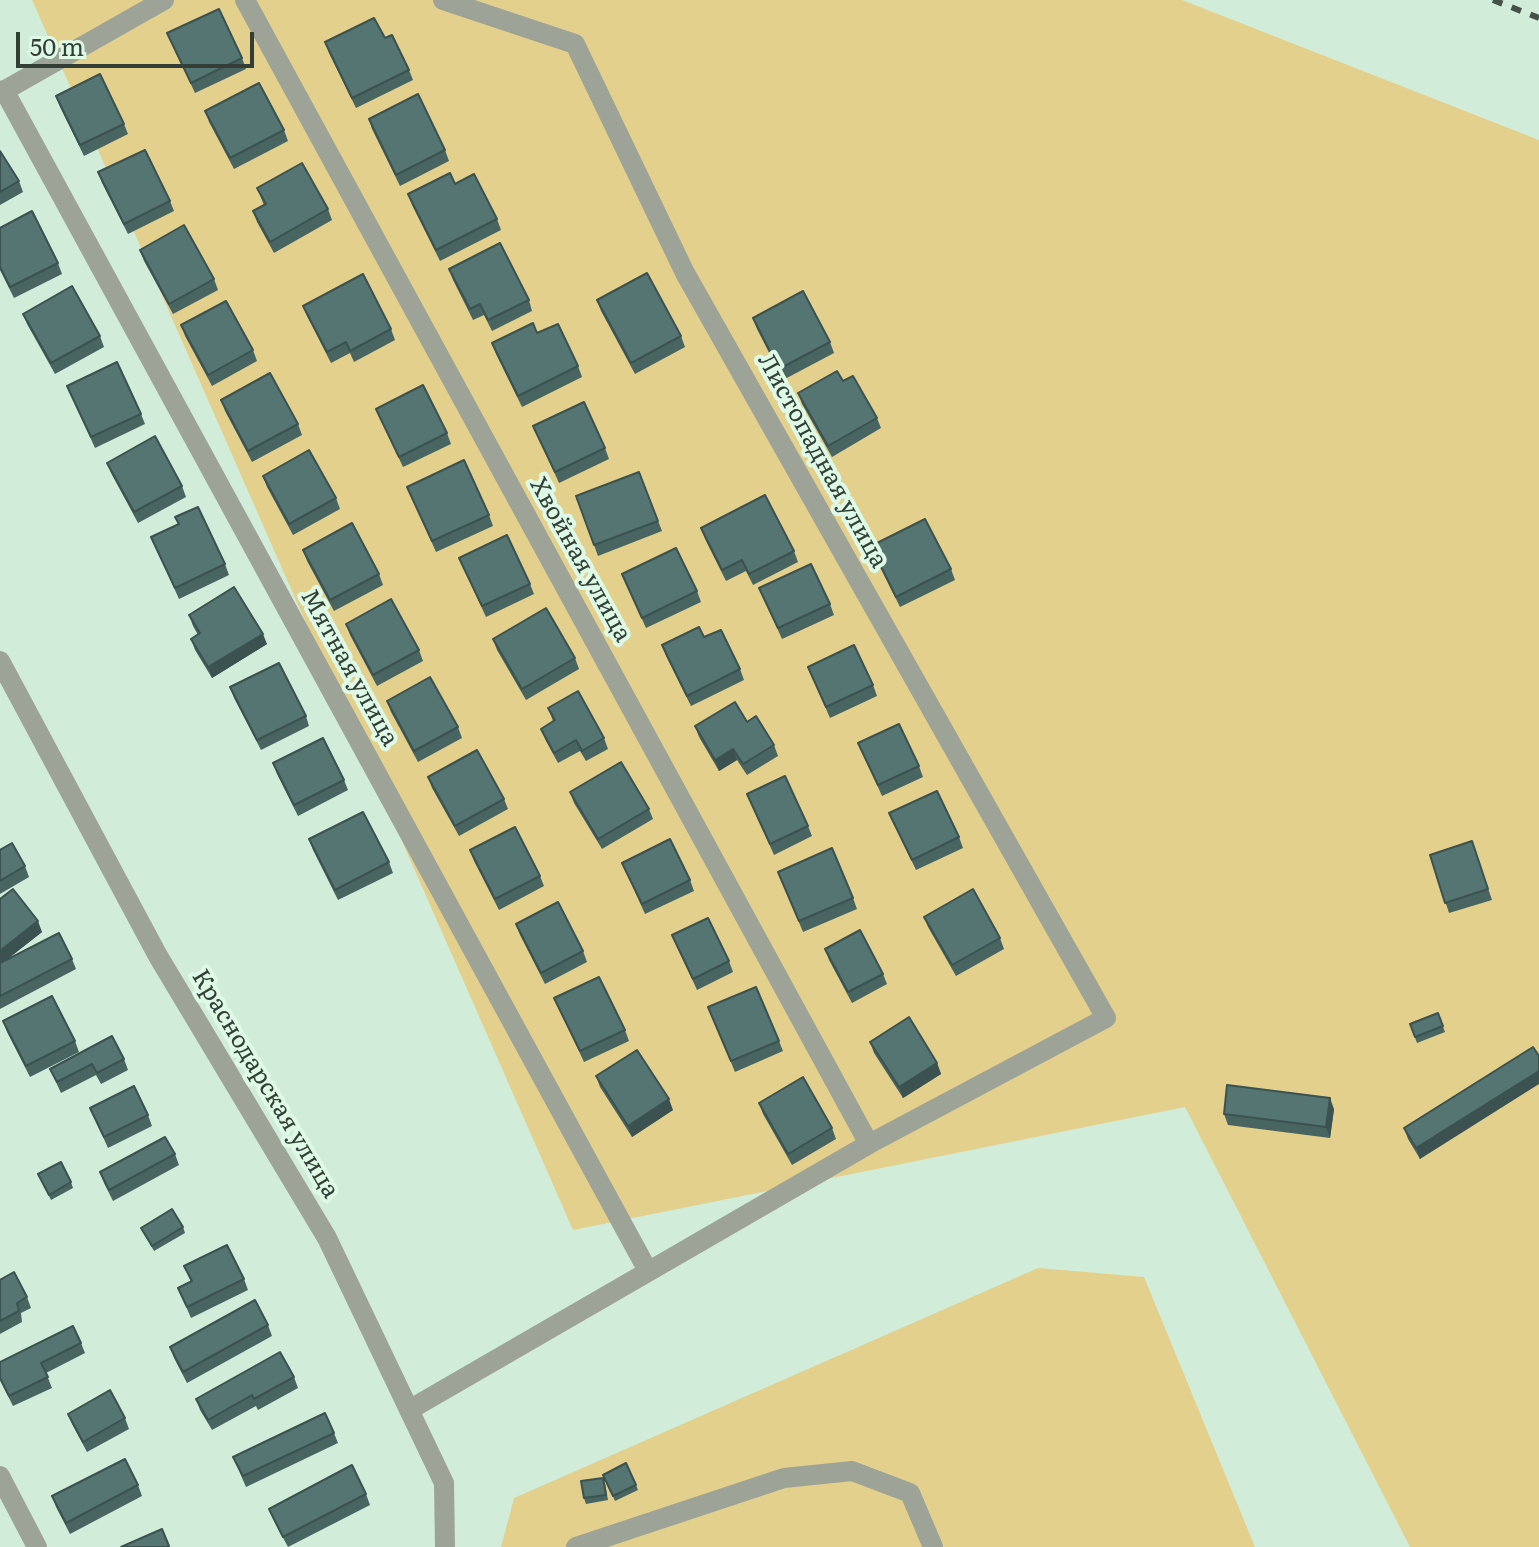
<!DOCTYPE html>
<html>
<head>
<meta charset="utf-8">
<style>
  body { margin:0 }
  #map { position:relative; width:1539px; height:1547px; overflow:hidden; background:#d1edda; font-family:Literata,serif }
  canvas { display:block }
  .scale { position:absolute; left:16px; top:32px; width:238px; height:36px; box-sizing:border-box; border:4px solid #333e37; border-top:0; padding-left:10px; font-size:24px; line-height:28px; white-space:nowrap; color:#333e37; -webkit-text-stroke:6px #defae7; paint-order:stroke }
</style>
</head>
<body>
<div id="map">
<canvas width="1539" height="1547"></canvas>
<div class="scale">50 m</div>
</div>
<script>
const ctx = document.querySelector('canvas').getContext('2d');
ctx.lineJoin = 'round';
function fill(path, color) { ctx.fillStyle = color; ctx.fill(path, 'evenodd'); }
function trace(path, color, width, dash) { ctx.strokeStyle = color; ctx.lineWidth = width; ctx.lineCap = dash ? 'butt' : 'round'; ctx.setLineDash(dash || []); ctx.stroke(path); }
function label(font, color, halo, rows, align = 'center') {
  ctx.font = font + ' Literata,serif'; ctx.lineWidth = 8; ctx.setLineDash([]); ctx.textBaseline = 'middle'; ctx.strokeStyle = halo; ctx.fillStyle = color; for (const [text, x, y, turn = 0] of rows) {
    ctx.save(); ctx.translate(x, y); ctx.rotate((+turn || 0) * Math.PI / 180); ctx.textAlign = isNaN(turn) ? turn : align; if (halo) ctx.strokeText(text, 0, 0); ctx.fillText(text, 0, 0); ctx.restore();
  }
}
const green = new Path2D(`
  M32 0H1182L1539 140V1547H1410L1185 1107 573 1230Z
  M1038 1268 1144 1277 1255 1547H501L514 1498Z`);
const street = new Path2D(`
  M245 0 869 1144
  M4 90 648 1271
  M0 93 164 0
  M0 661 158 956 327 1238 444 1483 445 1547
  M409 1410 869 1144 1106 1018 685 273 575 44 443 0
  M0 1476 37 1547
  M576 1547 784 1478 852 1471 910 1493 933 1547`);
const rail = new Path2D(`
  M1493 0 1539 18`);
const wall = new Path2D(`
  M167 33 242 58 246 69 195 93Z
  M385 38 409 70 413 80 356 108 329 53 325 42Z
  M56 96 124 124 128 134 84 156 60 107Z
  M205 111 284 130 288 141 234 169 209 122Z
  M369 119 445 150 449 161 400 186 372 129Z
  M0 151 19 181 23 192 0 205Z
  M98 172 170 201 174 211 128 234 102 183Z
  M257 188 328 209 332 220 274 253 257 222 253 211 264 205Z
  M408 194 497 219 501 230 440 261 412 205Z
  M0 228 58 263 62 274 14 298 0 270Z
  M140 250 214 279 218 290 173 314 144 261Z
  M449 269 529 300 532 311 492 331 484 315 473 320 453 280Z
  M597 300 681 336 685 347 635 374 601 311Z
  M303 306 391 329 395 340 354 362 350 353 331 363 307 316Z
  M23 314 100 336 104 347 55 374 27 324Z
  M753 318 830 342 834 353 783 380 757 329Z
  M181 325 253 350 257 361 212 386 185 336Z
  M537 333 578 366 582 377 522 407 496 354 492 343Z
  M843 381 877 418 881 428 832 457 802 404 798 393Z
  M67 386 141 414 145 424 95 448Z
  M221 400 298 424 302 435 252 462 225 411Z
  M376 409 447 433 451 444 403 467Z
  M533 426 605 448 609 459 559 483Z
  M107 463 182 486 186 497 138 523 111 473Z
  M639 472 662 531 598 556 576 496Z
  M263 476 336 498 340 509 293 535 267 487Z
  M407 487 489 515 493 526 436 552Z
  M175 517 225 564 229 575 179 599 151 537 178 524Z
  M701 528 794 551 798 562 753 585 746 571 726 581 705 539Z
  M871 546 951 569 955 580 900 607 875 557Z
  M303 550 379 574 383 585 334 611 307 561Z
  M459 558 530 584 534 594 486 617Z
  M622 574 697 591 701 602 646 628Z
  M759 588 830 604 834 615 782 639Z
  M189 615 267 644 212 678 195 650 191 639 198 635 193 626Z
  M346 624 419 650 423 661 377 686 350 635Z
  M704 637 740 669 744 680 691 706 666 656 662 645Z
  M493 639 575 658 579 669 526 700 497 650Z
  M808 667 873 685 877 696 830 718Z
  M230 687 306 716 309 726 261 750 234 698Z
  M387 701 458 727 462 738 418 762 391 712Z
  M548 708 604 738 608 749 586 761 580 751 558 763 545 739 541 729 553 721Z
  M747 722 774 745 778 756 747 775 737 760 719 771 699 737 695 726Z
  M858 743 919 766 923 777 882 796Z
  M273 763 344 780 348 790 298 816 277 774Z
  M428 777 504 799 508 809 459 836 432 788Z
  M570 792 649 809 653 819 602 849 574 803Z
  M747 794 808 826 812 836 774 855Z
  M889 813 959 837 963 848 916 870Z
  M309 839 389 862 393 873 338 900 313 850Z
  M1472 841 1492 900 1449 913 1430 855Z
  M0 850 25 866 29 877 0 894Z
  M470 850 540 876 544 886 499 910 474 861Z
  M622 863 690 880 694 891 645 914Z
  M778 872 853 898 857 909 803 932Z
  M0 899 42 932 5 961 72 959 76 969 0 1009Z
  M924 917 1000 938 1004 949 956 976 928 927Z
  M516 924 583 951 587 962 545 984 520 935Z
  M672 935 729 961 733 972 697 990Z
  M825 949 883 974 887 984 852 1003 829 960Z
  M554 998 625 1030 629 1041 584 1062Z
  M708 1007 779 1041 783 1051 735 1072Z
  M1438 1013 1445 1032 1417 1043 1410 1024Z
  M3 1021 75 1041 79 1052 30 1077 7 1032Z
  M870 1042 937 1063 941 1074 903 1098 874 1053Z
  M1533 1047 1420 1159 1408 1139 1404 1128Z
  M124 1059 128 1070 101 1084 96 1075 61 1093 50 1069Z
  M596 1076 673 1110 632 1137 600 1087Z
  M759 1103 832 1128 836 1139 792 1165 763 1114Z
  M90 1108 148 1115 152 1126 108 1148Z
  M1334 1109 1330 1138 1228 1125 1224 1114Z
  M175 1154 179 1165 113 1201 104 1183 100 1172Z
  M38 1174 71 1182 73 1188 51 1200Z
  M183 1227 185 1233 154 1251 141 1228Z
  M184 1266 244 1279 248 1290 191 1318 178 1288 191 1282Z
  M0 1280 27 1297 31 1308 21 1313 22 1322 0 1334Z
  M268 1325 272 1336 187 1383 174 1358 170 1347Z
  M81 1343 85 1353 46 1373 52 1388 13 1406 0 1380V1362Z
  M294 1377 298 1388 258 1410 256 1406 212 1430 200 1410 196 1399Z
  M68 1414 125 1418 129 1429 87 1452 72 1424Z
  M334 1433 338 1443 246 1487 233 1457Z
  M603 1475 636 1485 638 1490 615 1501Z
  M605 1483 608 1500 586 1504 584 1498Z
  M138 1485 142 1496 70 1534 56 1507 52 1496Z
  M366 1494 370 1505 288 1547 273 1519 269 1509Z`);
const shadedWall = new Path2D(`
  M263 634 267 644 212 678 208 667Z
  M733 749 737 760 719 771 715 760Z
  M38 921 42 932 0 965V951Z
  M937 1063 941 1074 903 1098 899 1087Z
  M1539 1071V1084L1420 1159 1416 1148Z
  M1330 1098 1334 1109 1330 1138 1326 1127Z
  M669 1099 673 1110 632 1137 628 1126Z`);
const building = new Path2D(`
  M219 9 242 58 191 83 167 33Z
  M374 18 385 38 392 35 409 70 352 98 325 42Z
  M100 74 124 124 80 145 56 96Z
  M259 83 284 130 230 158 205 111Z
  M418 94 445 150 396 175 369 119Z
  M145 150 170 201 124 224 98 172Z
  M0 151 19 181 0 192Z
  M302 163 328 209 270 242 253 211 266 204 257 188Z
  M450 173 455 184 474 174 497 219 436 250 408 194Z
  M32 211 58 263 10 287 0 267V228Z
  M184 225 214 279 169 304 140 250Z
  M500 243 529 300 488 320 480 304 470 309 449 269Z
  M647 273 681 336 631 363 597 300Z
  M363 274 391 329 350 351 346 342 327 352 303 306Z
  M72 286 100 336 51 363 23 314Z
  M803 291 830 342 779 369 753 318Z
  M226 301 253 350 208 375 181 325Z
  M533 323 537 333 558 324 578 366 518 396 492 343Z
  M117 362 141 414 91 437 67 386Z
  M837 371 843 381 853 376 877 418 828 446 798 393Z
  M270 373 298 424 248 451 221 400Z
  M423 385 447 433 399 457 376 409Z
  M584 402 605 448 555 472 533 426Z
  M155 436 182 486 134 512 107 463Z
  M309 450 336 498 289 524 263 476Z
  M464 460 489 515 432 541 407 487Z
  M639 472 658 521 594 545 576 496Z
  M765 495 794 551 749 574 742 560 722 570 701 528Z
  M198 507 225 564 175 588 151 537 179 524 175 517Z
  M925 519 951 569 896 597 871 546Z
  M352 523 379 574 330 600 303 550Z
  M507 535 530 584 482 606 459 558Z
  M676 548 697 591 642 618 622 574Z
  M811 564 830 604 778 628 759 588Z
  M234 587 263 634 208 667 191 639 200 633 189 615Z
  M391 599 419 650 373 675 346 624Z
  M546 608 575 658 522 689 493 639Z
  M699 627 704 637 721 630 740 669 687 696 662 645Z
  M854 645 873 685 826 707 808 667Z
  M279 663 306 716 257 740 230 687Z
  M430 677 458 727 414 751 387 701Z
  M578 691 604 738 582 751 576 740 554 753 541 729 555 720 548 708Z
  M735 702 747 722 756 716 774 745 743 764 733 749 715 760 695 726Z
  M899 724 919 766 878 785 858 743Z
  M323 738 344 780 294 805 273 763Z
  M477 750 504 799 455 826 428 777Z
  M621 762 649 809 598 839 570 792Z
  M785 776 808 826 770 844 747 794Z
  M937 791 959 837 912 860 889 813Z
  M363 812 389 862 335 890 309 839Z
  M515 827 540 876 495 899 470 850Z
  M670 839 690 880 642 904 622 863Z
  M1472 841 1488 889 1445 903 1430 855Z
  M12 843 25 866 0 881V850Z
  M832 848 853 898 799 921 778 872Z
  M13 889 38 921 0 951V899Z
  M973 889 1000 938 952 965 924 917Z
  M558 902 583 951 541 973 516 924Z
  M708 918 729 961 693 979 672 935Z
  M860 930 883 974 848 992 825 949Z
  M59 933 72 959 0 996V963Z
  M599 977 625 1030 580 1051 554 998Z
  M756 987 779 1041 731 1061 708 1007Z
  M52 996 75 1041 26 1066 3 1021Z
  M1438 1013 1443 1026 1415 1037 1410 1024Z
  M909 1017 937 1063 899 1087 870 1042Z
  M112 1036 124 1059 97 1073 92 1064 57 1082 50 1069Z
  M1533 1047 1539 1056V1071L1416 1148 1404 1128Z
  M637 1050 669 1099 628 1126 596 1076Z
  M803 1077 832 1128 788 1154 759 1103Z
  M1227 1085 1330 1098 1326 1127 1224 1114Z
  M134 1086 148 1115 104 1137 90 1108Z
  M165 1137 175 1154 109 1190 100 1172Z
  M61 1162 71 1182 49 1195 38 1174Z
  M172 1209 183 1227 152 1246 141 1228Z
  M227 1245 244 1279 187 1307 178 1288 192 1281 184 1266Z
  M14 1272 27 1297 17 1303 19 1311 0 1321V1280Z
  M255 1300 268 1325 183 1372 170 1347Z
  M73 1326 81 1343 41 1363 48 1377 9 1396 0 1378V1362Z
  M280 1352 294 1377 254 1399 252 1395 208 1420 196 1399Z
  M110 1390 125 1418 83 1442 68 1414Z
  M325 1413 334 1433 243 1476 233 1457Z
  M125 1459 138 1485 66 1523 52 1496Z
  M626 1463 636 1485 613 1496 603 1475Z
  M352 1465 366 1494 283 1537 269 1509Z
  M603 1478 606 1495 584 1498 581 1481Z
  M162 1529 169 1546 167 1547H121Z`);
const streetNames = [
  ["Листопадная улица",822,461,61],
  ["Хвойная улица",580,560,61],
  ["Мятная улица",349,668,61],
  ["Краснодарская улица",265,1084,59]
];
fill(green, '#e3d08d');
trace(street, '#9ea397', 20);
trace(rail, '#445048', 6, [10, 10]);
fill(wall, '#486562');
fill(shadedWall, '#3b5250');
fill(building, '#547572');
trace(building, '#3b5250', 2);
label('24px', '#333e37', '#defae7', streetNames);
</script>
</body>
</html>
